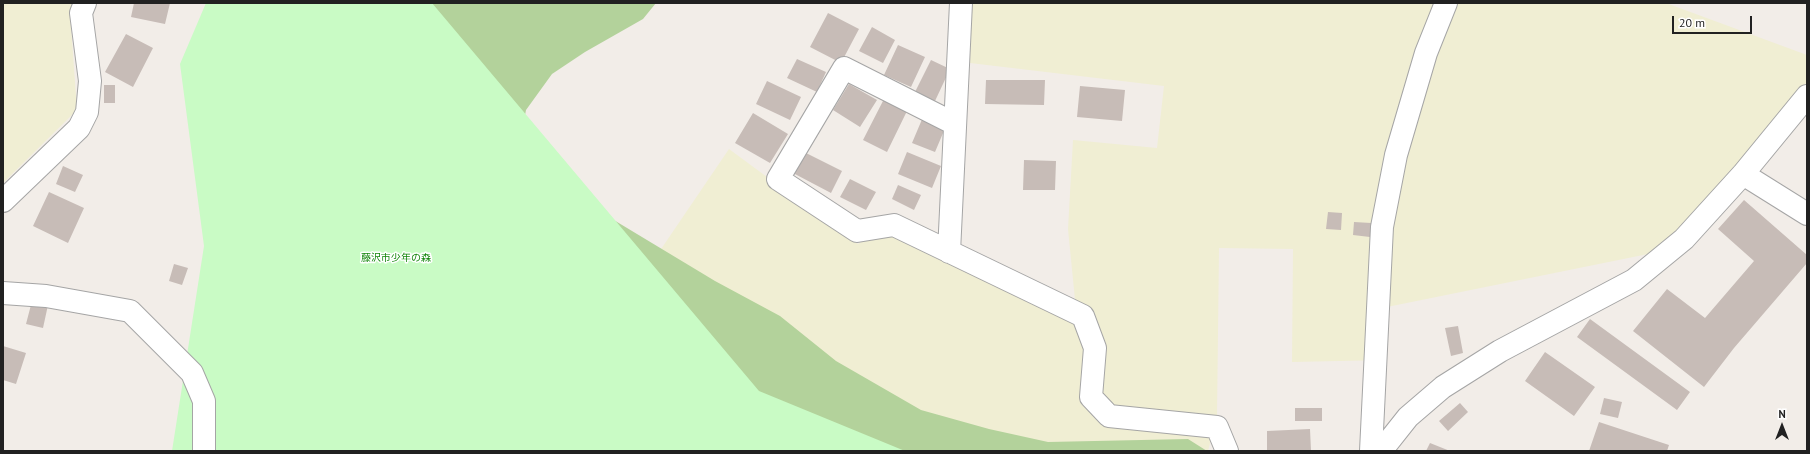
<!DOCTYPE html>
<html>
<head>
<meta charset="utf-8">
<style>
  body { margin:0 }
  #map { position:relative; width:1810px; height:454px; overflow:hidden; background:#f2ede8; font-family:"PT Sans",sans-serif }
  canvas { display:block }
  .frame { position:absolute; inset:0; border:4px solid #212121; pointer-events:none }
  .north { position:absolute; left:1762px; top:406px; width:40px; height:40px; -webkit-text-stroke:3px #fff; paint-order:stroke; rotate:0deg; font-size:11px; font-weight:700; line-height:16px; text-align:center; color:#212121 }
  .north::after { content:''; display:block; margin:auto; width:14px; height:18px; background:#212121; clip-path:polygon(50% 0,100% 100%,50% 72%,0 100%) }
  .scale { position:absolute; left:1672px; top:16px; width:80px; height:18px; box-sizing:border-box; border:2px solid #212121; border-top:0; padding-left:5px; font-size:12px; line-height:14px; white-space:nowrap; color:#212121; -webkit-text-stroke:3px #fff; paint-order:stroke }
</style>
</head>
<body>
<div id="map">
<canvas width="1810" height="454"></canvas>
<div class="frame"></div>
<div class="north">N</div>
<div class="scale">20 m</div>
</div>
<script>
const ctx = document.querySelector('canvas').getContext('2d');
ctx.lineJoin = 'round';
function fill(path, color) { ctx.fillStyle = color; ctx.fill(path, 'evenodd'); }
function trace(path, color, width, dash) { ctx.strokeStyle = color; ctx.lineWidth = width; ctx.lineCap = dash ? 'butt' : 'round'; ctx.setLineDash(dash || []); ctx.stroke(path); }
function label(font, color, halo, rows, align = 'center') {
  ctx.font = font + ' "PT Sans","Noto Sans JP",sans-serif'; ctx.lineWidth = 3; ctx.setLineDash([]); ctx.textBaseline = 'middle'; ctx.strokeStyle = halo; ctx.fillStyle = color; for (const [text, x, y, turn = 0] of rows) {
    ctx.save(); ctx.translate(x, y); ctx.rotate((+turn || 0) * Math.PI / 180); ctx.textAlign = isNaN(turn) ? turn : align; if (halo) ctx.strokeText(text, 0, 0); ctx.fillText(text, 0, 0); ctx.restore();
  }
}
const farmland = new Path2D(`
  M3 3H72L70 13 77 110 3 183Z
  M971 3H1666L1807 55V82L1698 215 1653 253 1387 307V360L1292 362 1293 249 1219 248 1217 416 1208 451H936L657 255 729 149 858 244 873 234H887L1077 320 1068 229 1073 140 1157 148 1164 86 970 63Z`);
const forest = new Path2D(`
  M226 3H656L643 19 585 52 552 74 526 110 523 126 559 187 715 281 780 316 836 361 921 410 989 429 1048 442 1188 439 1207 451H332Z`);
const park = new Path2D(`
  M206 3H432L759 391 905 451H172L204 246 180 64Z`);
const building = new Path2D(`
  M134 3H170L165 24 131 17Z
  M828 13 859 29 841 63 810 47Z
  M872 27 895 40 883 63 859 51Z
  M126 34 153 48 133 87 105 72Z
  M898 45 925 57 911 87 884 75Z
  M797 59 826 72 817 92 787 78Z
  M931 60 950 69 935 101 915 92Z
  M986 80H1045L1044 105 985 104Z
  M767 81 801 97 790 120 756 104Z
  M849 84 877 100 860 127 833 110Z
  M104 85H115V103H104Z
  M1080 86 1125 90 1122 121 1077 117Z
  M884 99 907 111 887 152 863 140Z
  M753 113 788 134 770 163 735 143Z
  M923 117 946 126 935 152 912 143Z
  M804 152 842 171 831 193 793 173Z
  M907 152 941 166 932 188 898 174Z
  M1024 160 1056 161 1055 190H1023Z
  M63 166 83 175 75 192 56 184Z
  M850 179 876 192 866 210 840 197Z
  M898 185 921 195 914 210 892 199Z
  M49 192 84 208 68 243 33 226Z
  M1744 200 1807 255V263L1734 348 1704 387 1633 331 1667 289 1705 318 1754 261 1718 229Z
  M1328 212 1342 213 1341 230 1326 229Z
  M1354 222 1371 223 1370 237 1353 235Z
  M174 264 188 268 182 285 169 281Z
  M32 301 48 305 43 328 26 324Z
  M1590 319 1690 392 1677 410 1577 337Z
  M1458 326 1463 353 1451 356 1445 328Z
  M3 346 26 353 16 384 3 380Z
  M1545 352 1595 387 1574 416 1525 381Z
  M1604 398 1622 402 1618 418 1600 414Z
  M1460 403 1468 412 1448 431 1439 421Z
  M1295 408H1322V421H1295Z
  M1599 422 1669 445 1667 451H1589Z
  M1310 429 1311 451H1267V431Z
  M1430 443 1450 451H1426Z`);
const minor = new Path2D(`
  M955 124 844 68 778 179 857 231 894 225 1083 316 1095 348 1091 397 1109 416 1217 427 1227 451
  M1743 174 1807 214
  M3 201 79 128 87 112 90 81 81 13 85 3
  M949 252 961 3
  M3 293 46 296 130 311 192 373 204 401V451
  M1371 451 1382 227 1396 155 1426 53 1446 3
  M1381 451 1408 417 1443 387 1500 351 1634 280 1684 239 1743 174 1807 96`);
const parkNames = [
  ["藤沢市少年の森",396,258]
];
fill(farmland, '#f0eed3');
fill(forest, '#b3d29b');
fill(park, '#c9fbc5');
fill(building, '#c7bcb7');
trace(minor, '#a5a5a5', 24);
trace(minor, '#fff', 22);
label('10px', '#118509', '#fff', parkNames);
</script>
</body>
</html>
